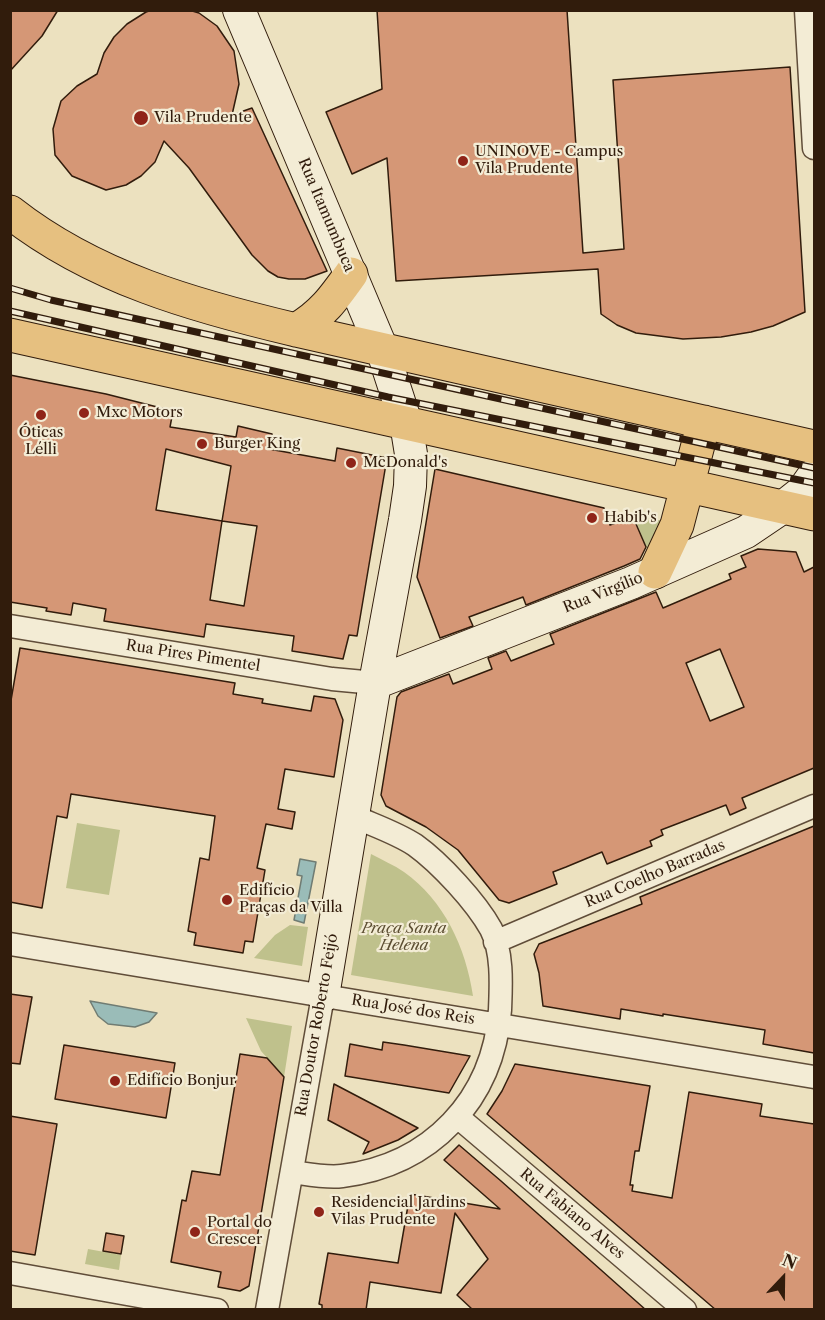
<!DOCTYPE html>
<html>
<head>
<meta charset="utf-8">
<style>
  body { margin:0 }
  #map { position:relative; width:825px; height:1320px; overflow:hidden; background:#ece1bf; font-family:"Libre Caslon Text",serif }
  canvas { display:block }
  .frame { position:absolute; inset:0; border:12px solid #311c0c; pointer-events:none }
  .north { position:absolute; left:753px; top:1248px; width:60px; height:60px; -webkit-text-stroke:4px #f3ecd5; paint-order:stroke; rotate:22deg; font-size:16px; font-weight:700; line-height:24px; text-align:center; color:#311c0c }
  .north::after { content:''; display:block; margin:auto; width:21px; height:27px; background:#311c0c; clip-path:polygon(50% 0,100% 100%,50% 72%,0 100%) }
</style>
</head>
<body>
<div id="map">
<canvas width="825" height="1320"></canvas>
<div class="frame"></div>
<div class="north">N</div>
</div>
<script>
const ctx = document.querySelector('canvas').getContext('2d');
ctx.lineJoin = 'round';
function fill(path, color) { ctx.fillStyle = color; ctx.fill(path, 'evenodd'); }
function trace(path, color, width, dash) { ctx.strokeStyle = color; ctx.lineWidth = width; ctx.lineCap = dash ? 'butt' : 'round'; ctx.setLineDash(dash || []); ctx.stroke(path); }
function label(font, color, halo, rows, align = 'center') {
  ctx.font = font + ' "Libre Caslon Text",serif'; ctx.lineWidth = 4.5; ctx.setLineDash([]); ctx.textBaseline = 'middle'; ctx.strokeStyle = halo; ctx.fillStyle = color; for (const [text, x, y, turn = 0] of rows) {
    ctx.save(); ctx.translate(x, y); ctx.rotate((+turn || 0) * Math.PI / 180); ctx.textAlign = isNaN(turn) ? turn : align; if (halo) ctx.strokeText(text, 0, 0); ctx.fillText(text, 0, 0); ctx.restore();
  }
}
const green = new Path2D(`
  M633 514 663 521 650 556Z
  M77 823 120 830 109 895 66 888Z
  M371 854C382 860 394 865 404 872 444 900 466 948 473 996L351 975Z
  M290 925 308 927 302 966 254 958 275 935Z
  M246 1018 292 1026 284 1077 261 1051Z
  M88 1249 121 1255 119 1270 85 1264Z`);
const water = new Path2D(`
  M300 859 316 862 304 923 294 920 302 876 297 875Z
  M90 1001 157 1013 149 1022 135 1027 108 1024 98 1016Z`);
const building = new Path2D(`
  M10 10H58L42 36 10 71Z
  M152 10H189L199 13 217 26 234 51 239 84 232 115 252 108 327 271 305 279H289L278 277 268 271 252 255 189 168 164 141 155 162 141 176 126 185 106 190 72 176 55 155 53 129 61 101 77 86 97 74 104 53 114 37 127 24 146 12Z
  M377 10H567L583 253 624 249 613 80 790 67 805 312 773 326 751 332 721 337 683 339 636 333 617 325 601 314 598 269 396 281 387 158 352 174 326 112 382 89Z
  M10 375 106 394 173 411 170 427 236 437 238 426 272 434 269 449 335 461 337 448 387 458 357 636 349 635 343 659 292 651 294 636 206 624 204 637 104 621 106 609 73 603 71 615 46 611 47 608 10 602ZM166 449 231 466 222 521 156 510ZM222 521 257 526 244 606 210 600Z
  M435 469 604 508 610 525 633 517 646 547 640 559 624 566 526 605 523 597 469 617 473 626 440 638 417 577Z
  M758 549 796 552 804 572 814 567V768L742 798 746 808 730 815 726 805 661 830 663 835 650 841 652 846 607 864 602 852 566 867 553 872 557 884 509 903 499 900 458 850 426 827 386 806 381 795 397 697 401 692 449 674 453 684 492 669 488 658 506 651 511 661 554 644 550 634 656 592 663 608 731 579 729 574 746 567 741 556ZM720 649 744 707 710 721 686 663Z
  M20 648 235 683 233 694 263 699 262 703 311 711 314 696 335 699 343 720 334 777 285 769 278 809 295 812 292 829 266 824 257 868 265 870 253 942 245 941 243 953 194 945 196 933 188 931 200 858 209 860 215 816 71 794 67 818 57 816 42 908 10 902V706Z
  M814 826V1053L763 1044 765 1030 663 1014V1016L621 1009 620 1019 543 1006 539 973 534 954 539 944 642 904 640 897Z
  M10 994 32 997 20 1064 10 1063Z
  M383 1042 404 1045 470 1056 449 1093 345 1076 350 1044 382 1050Z
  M64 1045 175 1063 166 1118 55 1099Z
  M240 1054 267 1058 284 1077 249 1286 240 1291 218 1287 221 1272 171 1262 182 1200 186 1201 192 1171 220 1175Z
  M515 1064 650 1086 639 1151H635L630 1185H633L632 1191 672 1198 689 1092 762 1104 760 1116 814 1124V1310H716L487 1114 502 1091Z
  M334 1084 418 1128 398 1140 363 1154 369 1142 328 1120Z
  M10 1116 57 1124 35 1255 10 1251Z
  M459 1145 501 1181 646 1310H473L457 1295 488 1259 455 1213 441 1293 370 1282 366 1310H322V1305L319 1304 328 1253 398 1263 410 1194 500 1209 444 1160Z
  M106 1233 124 1236 121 1254 103 1251Z`);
const street = new Path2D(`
  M806 10 814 148
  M10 626 332 679 375 683
  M495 942 814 806
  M10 944 814 1077
  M459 1118 685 1310
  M292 1172C307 1174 326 1178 342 1176 431 1165 493 1100 500 1010 501 986 503 952 491 929 476 902 440 863 415 845 397 833 373 825 353 816
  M10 1273 217 1310
  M267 1310 323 996`);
const secondary = new Path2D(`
  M239 10 382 349 406 423 411 454 410 486 405 520 375 683 323 996
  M375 683 631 583 746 532 783 507 802 492 814 475`);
const highway = new Path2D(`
  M10 212C94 278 195 306 296 330L814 447
  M296 330C322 315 334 298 351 274
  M10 335 814 514
  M655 572 677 525 704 422`);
const rail = new Path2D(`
  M10 288 51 300 814 468
  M10 311 388 397 814 483`);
const markers = [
  [141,118,8,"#8f2418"],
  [463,161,6,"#8f2418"],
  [84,413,6,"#8f2418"],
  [41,415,6,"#8f2418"],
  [202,444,6,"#8f2418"],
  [351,463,6,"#8f2418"],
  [592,518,6,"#8f2418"],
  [227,900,6,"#8f2418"],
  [115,1081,6,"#8f2418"],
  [319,1212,6,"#8f2418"],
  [195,1232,6,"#8f2418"]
];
const poiNames = [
  ["Vila Prudente",154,118],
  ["UNINOVE - Campus",475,152],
  ["Vila Prudente",475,169],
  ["Mxc Motors",96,413],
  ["Óticas",41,433,"center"],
  ["Lélli",41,450,"center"],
  ["Burger King",214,444],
  ["McDonald's",363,463],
  ["Habib's",604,518],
  ["Edifício",239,891],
  ["Praças da Villa",239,908],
  ["Edifício Bonjur",127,1081],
  ["Residencial Jardins",331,1203],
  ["Vilas Prudente",331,1220],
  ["Portal do",207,1223],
  ["Crescer",207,1240]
];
const streetNames = [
  ["Rua Itamumbuca",326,215,67],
  ["Rua Virgílio",603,593,-22],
  ["Rua Pires Pimentel",193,656,9],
  ["Rua Coelho Barradas",655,874,-23],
  ["Rua José dos Reis",413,1010,9],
  ["Rua Doutor Roberto Feijó",317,1025,-80],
  ["Rua Fabiano Alves",572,1214,40]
];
const parkNames = [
  ["Praça Santa",404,929],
  ["Helena",404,946]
];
fill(green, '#bfc18c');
fill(water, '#9abcb8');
trace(water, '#707c73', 1.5);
fill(building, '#d59776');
trace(building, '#311c0c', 1.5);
trace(street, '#604d39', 25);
trace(secondary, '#311c0c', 34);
trace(highway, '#311c0c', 35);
trace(street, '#f3ecd5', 22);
trace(secondary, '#f3ecd5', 32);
trace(highway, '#e6c080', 33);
trace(rail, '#311c0c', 7);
trace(rail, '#f3ecd5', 4.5, [14]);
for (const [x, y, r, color] of markers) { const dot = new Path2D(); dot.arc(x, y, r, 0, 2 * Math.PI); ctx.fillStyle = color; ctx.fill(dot); trace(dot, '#f3ecd5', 2); }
label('15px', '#311c0c', '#f3ecd5', poiNames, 'left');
label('15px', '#311c0c', '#f3ecd5', streetNames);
label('italic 15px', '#5c4e32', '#f3ecd5', parkNames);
</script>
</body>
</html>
